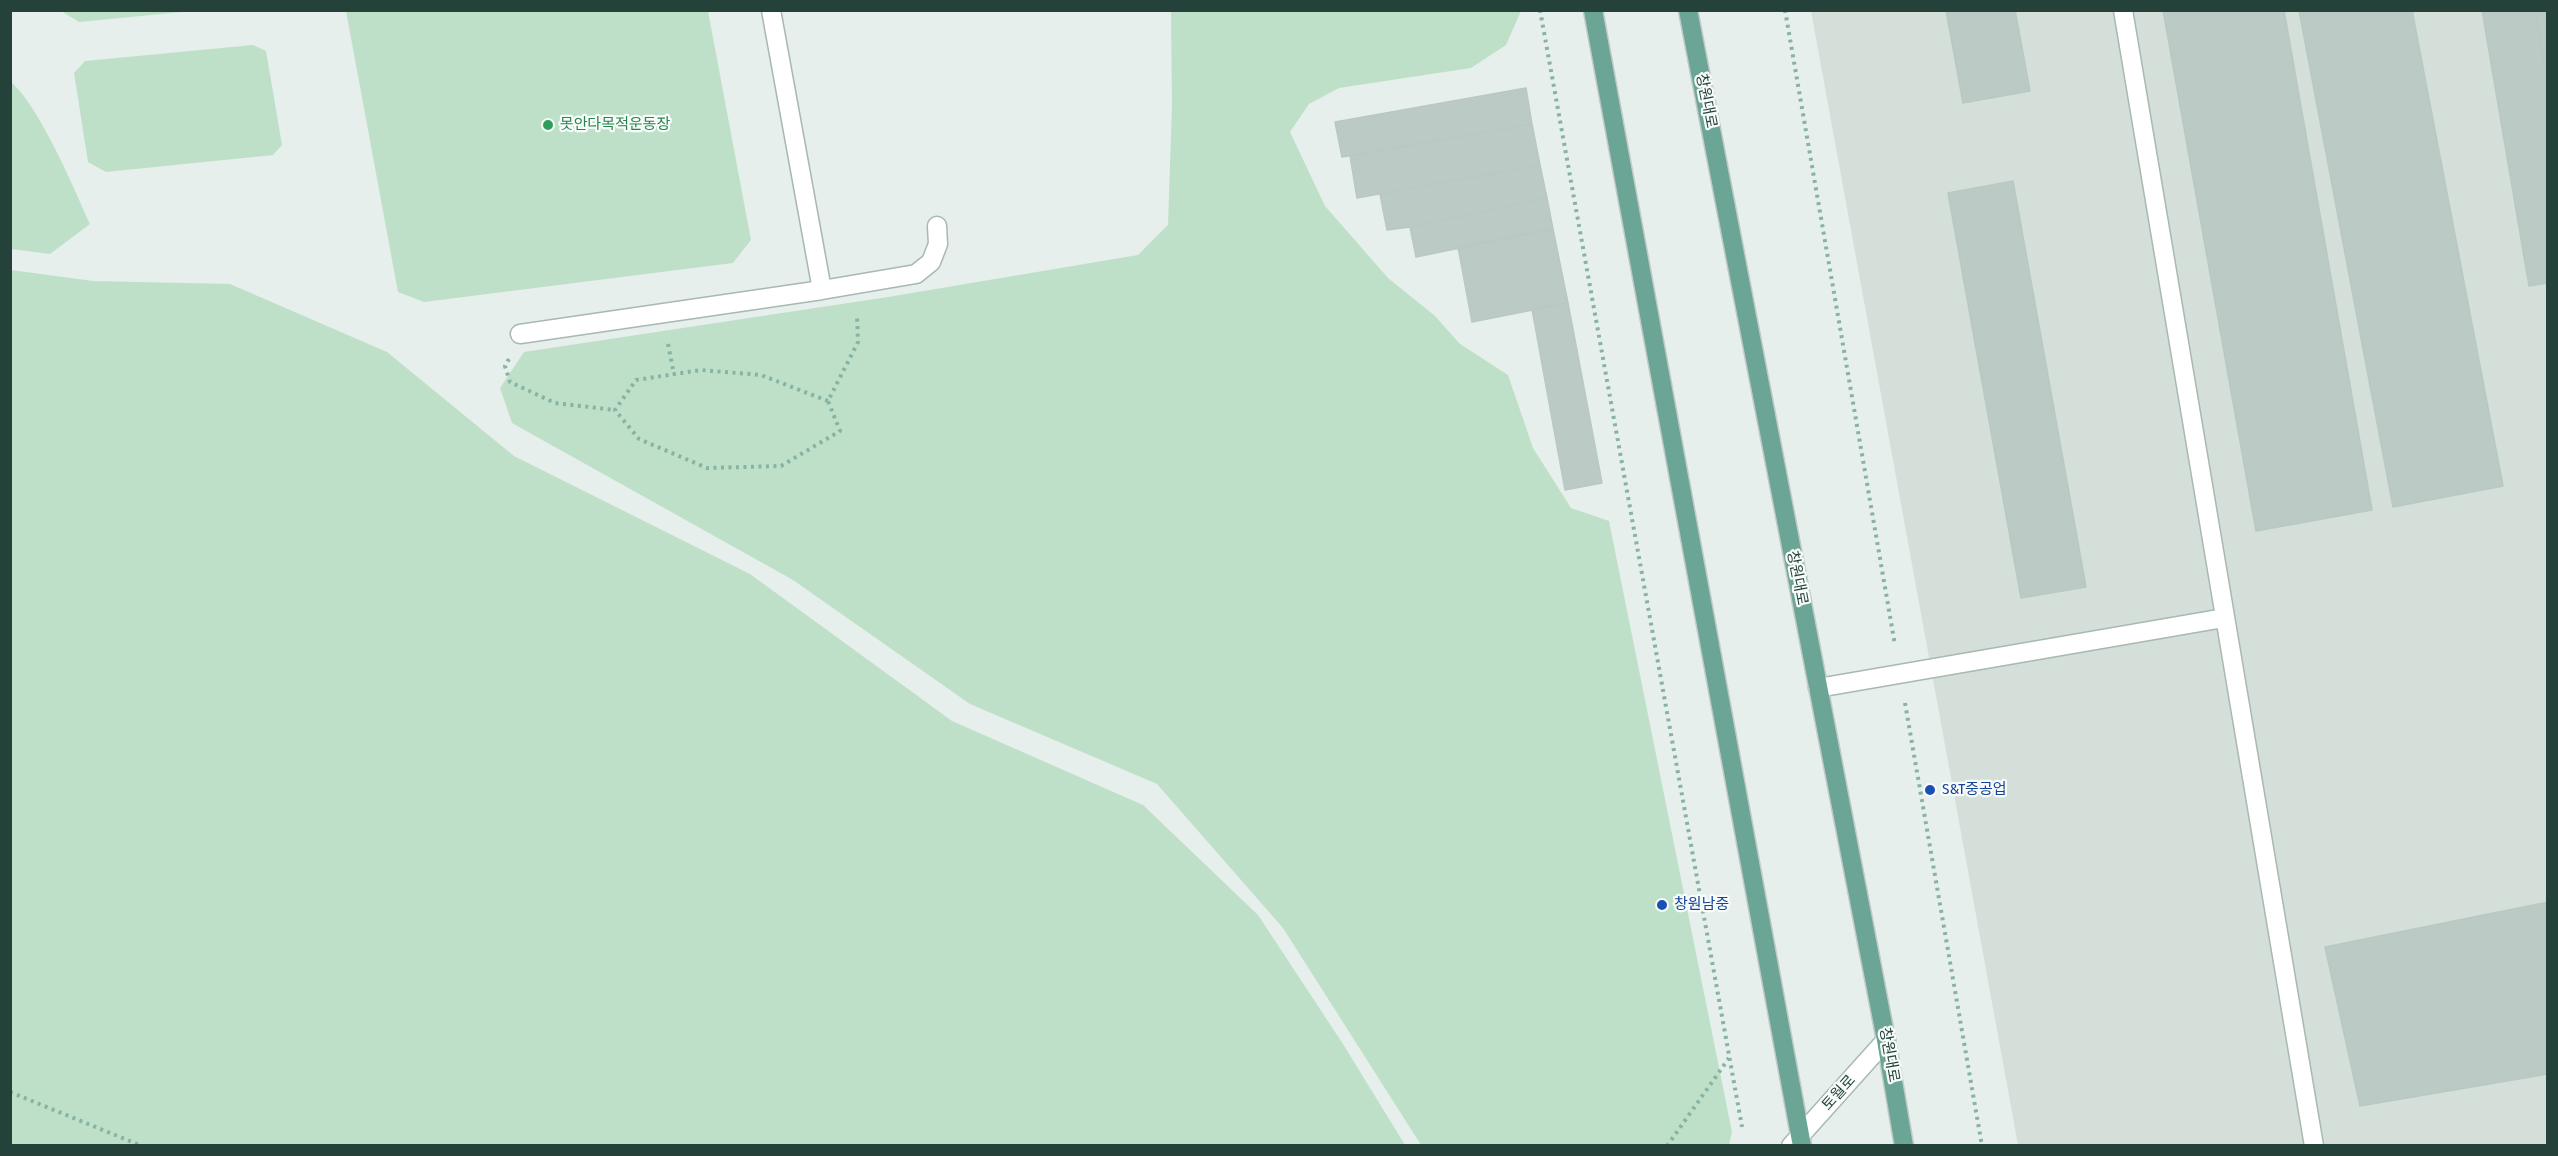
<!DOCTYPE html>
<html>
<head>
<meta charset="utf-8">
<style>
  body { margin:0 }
  #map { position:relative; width:2558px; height:1156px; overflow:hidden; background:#e6efeb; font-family:"Fira Sans Condensed",sans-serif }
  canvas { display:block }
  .frame { position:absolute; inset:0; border:12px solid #24423a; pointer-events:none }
</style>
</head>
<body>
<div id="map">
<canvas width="2558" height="1156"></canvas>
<div class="frame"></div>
</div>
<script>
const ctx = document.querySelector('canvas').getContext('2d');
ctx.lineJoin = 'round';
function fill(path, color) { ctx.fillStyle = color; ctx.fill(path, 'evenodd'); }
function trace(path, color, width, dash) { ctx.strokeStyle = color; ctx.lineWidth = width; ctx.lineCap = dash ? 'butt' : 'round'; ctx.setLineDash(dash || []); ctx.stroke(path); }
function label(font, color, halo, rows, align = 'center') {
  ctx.font = font + ' "Fira Sans Condensed","Noto Sans KR",sans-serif'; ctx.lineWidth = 4.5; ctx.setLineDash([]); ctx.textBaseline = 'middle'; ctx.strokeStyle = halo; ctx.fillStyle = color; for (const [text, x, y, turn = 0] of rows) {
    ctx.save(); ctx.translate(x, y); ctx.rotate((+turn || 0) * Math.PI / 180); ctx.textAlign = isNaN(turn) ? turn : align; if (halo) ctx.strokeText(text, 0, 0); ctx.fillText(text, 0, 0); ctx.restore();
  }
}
const built = new Path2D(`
  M1811 11H2547V1145H2018Z`);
const green = new Path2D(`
  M61 11V10L192 11 79 22Z
  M346 11H708L751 240 733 263 424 302 398 292Z
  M1171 11H1521L1506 45 1471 68 1339 88 1309 104 1290 132 1325 206 1388 278 1435 316 1460 344 1508 375 1533 448 1571 508 1609 521 1732 1132 1729 1145H1421L1283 928 1157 784 970 704 793 580 512 423 500 388 524 352 888 297 1138 255 1168 225 1172 105Z
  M253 45 266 51 282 145 273 155 106 172 88 162 74 73 85 61Z
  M11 82C39 106 74 188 90 224L50 254 11 249Z
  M11 270 93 281 230 284 387 352 514 456 750 574 952 721 1143 805 1258 915 1343 1044 1405 1145H11Z`);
const building = new Path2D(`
  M1946 10H2015L2030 91 1963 103Z
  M2163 10H2284L2372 510 2256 531Z
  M2299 10H2412L2503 486 2393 507Z
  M2482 10H2535L2548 85V283L2529 286Z
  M2535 10H2548V85Z
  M1526 88 1532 124 1342 157 1335 122Z
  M1532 124 1540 165 1357 198 1350 156Z
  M1540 165 1547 198 1410 227 1387 230 1380 194Z
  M2013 181 2086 587 2021 598 1948 193Z
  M1547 198 1553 229 1416 257 1410 227Z
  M1553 229 1568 303 1472 322 1458 247Z
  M1568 303 1602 483 1565 490 1532 309Z
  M2548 902V1074L2360 1106 2325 947Z`);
const path = new Path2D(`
  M1540 10 1742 1127
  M1785 10 1895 645
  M668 344 674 374
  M509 359 505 366 510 382 555 403 615 410
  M828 401 761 375 701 370 636 380 615 410 639 439 707 468 781 466 840 431 828 401 858 342 857 315
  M1905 703 1982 1146
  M10 1092 142 1146
  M1667 1146 1729 1058`);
const service = new Path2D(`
  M771 10 822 290
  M520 334 822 290 916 274 931 262 938 244 937 226`);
const minor = new Path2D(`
  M2123 10 2314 1146
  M1818 688 2224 618`);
const tertiary = new Path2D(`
  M1791 1146 1886 1040`);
const primary = new Path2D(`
  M1593 10 1802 1146
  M1688 10 1886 1040 1904 1146`);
const markers = [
  [548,125,6,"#2e9e5b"],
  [1930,790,6,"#1a4fb4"],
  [1662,905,6,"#1a4fb4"]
];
const streetNames = [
  ["창원대로",1706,101,79],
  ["창원대로",1797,578,79],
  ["창원대로",1889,1055,80],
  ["토월로",1839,1093,-48]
];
const leisureNames = [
  ["못안다목적운동장",560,125]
];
const transitNames = [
  ["S&T중공업",1942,790],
  ["창원남중",1674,905]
];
fill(built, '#d4dfda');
fill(green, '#bfe0c8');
fill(building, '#bbcac4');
trace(building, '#b8c9c2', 1.5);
trace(service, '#a8b8b2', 21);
trace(minor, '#a8b8b2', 21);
trace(tertiary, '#a8b8b2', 21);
trace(primary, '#c2cac8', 21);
trace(path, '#86b3a5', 4, [3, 4.5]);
trace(service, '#fff', 18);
trace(minor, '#fff', 18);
trace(tertiary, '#fff', 18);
trace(primary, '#6aa596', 18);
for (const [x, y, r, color] of markers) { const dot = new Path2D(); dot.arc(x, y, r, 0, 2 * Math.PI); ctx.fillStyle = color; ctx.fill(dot); trace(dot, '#f7fbf9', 2); }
label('15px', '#24423a', '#f7fbf9', streetNames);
label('15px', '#27864d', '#f7fbf9', leisureNames, 'left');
label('15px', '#164399', '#f7fbf9', transitNames, 'left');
</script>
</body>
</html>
